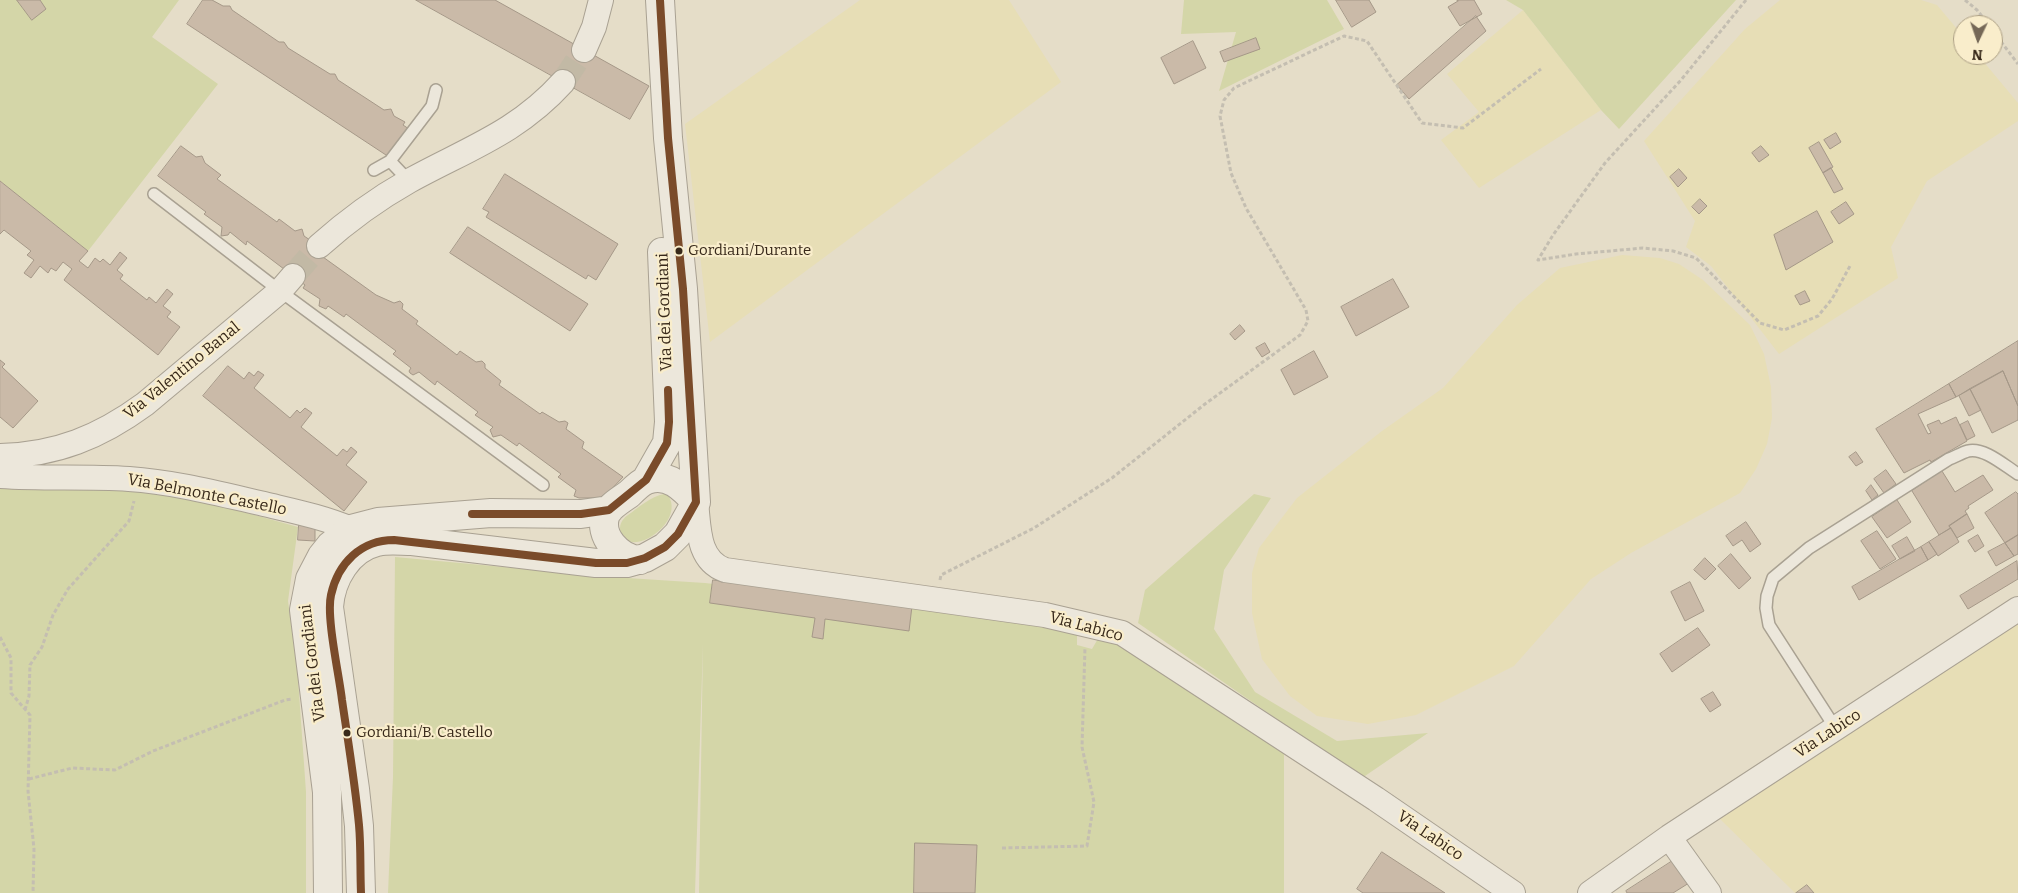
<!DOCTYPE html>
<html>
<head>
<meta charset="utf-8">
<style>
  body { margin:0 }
  #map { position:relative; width:2018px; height:893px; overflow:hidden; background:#e5ddc8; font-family:Bitter,serif }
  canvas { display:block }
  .north { position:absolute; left:1953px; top:15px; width:50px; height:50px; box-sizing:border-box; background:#f9edcb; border:1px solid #ac9f84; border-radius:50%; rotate:183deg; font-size:14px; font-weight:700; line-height:20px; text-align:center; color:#38291a }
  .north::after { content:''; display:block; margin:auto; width:18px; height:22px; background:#756857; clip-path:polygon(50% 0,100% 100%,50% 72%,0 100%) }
</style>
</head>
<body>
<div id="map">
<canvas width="2018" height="893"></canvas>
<div class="north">N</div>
</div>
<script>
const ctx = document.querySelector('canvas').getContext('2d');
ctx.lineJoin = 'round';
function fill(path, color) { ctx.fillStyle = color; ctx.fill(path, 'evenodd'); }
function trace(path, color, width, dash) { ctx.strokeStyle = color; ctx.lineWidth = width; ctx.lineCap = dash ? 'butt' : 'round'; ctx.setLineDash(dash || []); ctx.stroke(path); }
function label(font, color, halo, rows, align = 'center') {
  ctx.font = font + ' Bitter,serif'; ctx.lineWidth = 4.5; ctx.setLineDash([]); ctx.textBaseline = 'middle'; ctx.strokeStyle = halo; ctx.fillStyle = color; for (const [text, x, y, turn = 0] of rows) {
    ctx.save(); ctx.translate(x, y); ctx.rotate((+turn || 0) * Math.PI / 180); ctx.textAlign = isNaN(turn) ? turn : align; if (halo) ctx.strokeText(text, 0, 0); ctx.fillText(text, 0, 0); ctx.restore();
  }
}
const farmland = new Path2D(`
  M860 0H1009L1061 82 710 342 685 124Z
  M1780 0H1921L1937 5 1963 36V55H1978L2018 103V121L1927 181 1891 247 1898 278 1779 354 1711 266 1686 247 1695 221 1644 141 1745 29Z
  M1523 10 1601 110 1479 188 1441 140 1479 112 1447 74Z
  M1622 255 1660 258 1679 264 1703 280 1750 325 1764 354 1771 387 1772 418 1767 444 1756 469 1740 493 1631 553 1591 579 1514 666 1416 715 1368 724 1317 716 1290 696 1262 659 1252 613V573L1259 548 1297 498 1382 431 1443 388 1517 305 1560 268Z
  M2018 619V893H1795L1717 816Z`);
const green = new Path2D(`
  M0 0H179L152 37 218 84 88 251 0 181Z
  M1184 0H1327L1344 29 1219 91 1236 32 1181 34Z
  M1506 0H1736L1619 129 1601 110 1523 10Z
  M0 485 122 489 208 502 298 527 288 601 297 665 306 792V893H0Z
  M664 494 668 495C681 514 657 539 637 542 621 544 613 525 628 515 638 508 651 496 664 494Z
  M1254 494 1271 498 1224 570 1214 629 1255 692 1337 741 1428 733 1362 778 1138 623 1145 590Z
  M395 557 612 577 705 583 922 607 1077 631V645L1092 649 1099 637 1125 643 1284 750V893H699L703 644 695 893H388L393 777Z`);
const building = new Path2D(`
  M17 0H40L46 9 32 20Z
  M203 0H212L223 6H230L232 10 279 42H284L288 48 330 74H335L338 80 384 110 391 109 394 116 405 122 403 125 409 129 389 157 187 24Z
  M416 0H495L649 86 630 119Z
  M1336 0H1369L1376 12 1352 27Z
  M1457 0H1474L1482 14 1460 26 1448 7 1458 1Z
  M1476 16 1486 31 1409 99 1397 85Z
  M1256 38 1260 49 1224 62 1220 52Z
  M1193 41 1206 68 1174 84 1161 58Z
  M1836 133 1841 142 1830 149 1824 140Z
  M1819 142 1833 167 1823 173 1809 148Z
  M181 146 196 157 202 156 205 163 221 175 217 179 277 222 279 219 295 231 302 229 304 236 319 246 316 252 376 295 394 303 400 301 403 304 402 309 418 321 416 324 457 355 460 351 476 362 482 361 485 364V368L501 381 499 385 540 414 542 412 559 422 565 421 568 423 566 429 584 442 582 448 623 477 603 498H579L574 496 576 490 558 477 561 474 519 443 517 446 501 435 493 437 490 430 493 427 475 415 478 412 437 381 435 385 419 372 413 375 410 373 409 371 411 368 393 354 396 351 346 314 344 317 328 306 326 309 319 306 320 299 303 288 305 285 247 241 246 245 230 232 228 235 221 236 222 227 204 214 206 212 158 176Z
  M1761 146 1769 155 1759 162 1752 153Z
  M1831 168 1843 189 1834 193 1823 173Z
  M1679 169 1687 178 1678 187 1670 177Z
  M505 174 618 244 596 280 588 275 586 279 486 217 489 212 483 209Z
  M0 181 88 251 79 261 88 268 95 258 100 262 103 259 110 265 120 252 127 258 117 270 123 275 120 279 147 300 149 297 156 303 167 289 173 294 163 306 171 312 167 317 180 327 158 355 64 280 72 269 63 262 56 271 51 268 48 273 40 266 31 278 24 273 34 260 27 255 31 251 4 230 0 234Z
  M1700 199 1707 206 1699 214 1692 207Z
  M1846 202 1854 214 1839 224 1831 212Z
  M1817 211 1833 242 1786 270 1774 235Z
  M468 227 588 304 570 331 450 253Z
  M1393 279 1409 307 1356 336 1341 307Z
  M1805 291 1810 301 1800 305 1795 296Z
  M1240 325 1245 331 1235 340 1230 334Z
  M2018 341V406L2003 371 1956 397 1949 384Z
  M1265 343 1270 352 1262 357 1256 348Z
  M1314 351 1328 377 1294 395 1281 370Z
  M0 360 5 364 2 367 38 401 13 428 0 417Z
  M228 366 244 379 249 372 254 376 258 371 264 375 254 388 290 418 297 410 300 413 305 408 312 413 301 427 337 456 343 449 347 452 351 447 357 452 346 465 367 482 344 511 203 396Z
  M2003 371 2018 406V420L1992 433 1970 389Z
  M1949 384 1956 397 1918 414 1928 434 1931 433 1927 425 1939 420 1941 424 1956 417 1967 441 1931 462 1930 460 1904 473 1876 429Z
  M1970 389 1981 410 1969 416 1959 396Z
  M1968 421 1975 436 1967 440 1960 425Z
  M1856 452 1863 462 1856 466 1849 457Z
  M1886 470 1896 484 1884 493 1874 479Z
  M1942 471 1955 492 1983 475 1993 490 1968 506 1969 508 1965 511 1967 514 1949 526 1951 528 1939 535 1912 491Z
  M1871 485 1878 495 1872 500 1866 491Z
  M2016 492 2018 494V535L2005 543 1985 513Z
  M1897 500 1911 522 1887 538 1872 517Z
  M1967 514 1974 528 1957 538 1949 526Z
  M1746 522 1761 544 1750 552 1742 540 1733 546 1726 536Z
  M299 525H315V541L298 540Z
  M1951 528 1959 542 1938 556 1929 542Z
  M1877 531 1896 559 1880 569 1861 541Z
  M1978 535 1984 546 1975 552 1968 541Z
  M2018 535V554L2014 556 2005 543Z
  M1907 537 1915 551 1900 559 1892 546Z
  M1929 542 1937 554 1928 560 1921 547Z
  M2005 543 2014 556 1996 566 1988 552Z
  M1921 547 1928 560 1859 600 1852 587Z
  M1731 554 1751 578 1739 589 1718 566Z
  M1705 558 1716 569 1705 580 1694 570Z
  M2017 561 2018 579 1968 609 1960 596Z
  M713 580 912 606 909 631 825 619 823 639 812 637 815 618 710 603Z
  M1690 582 1704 611 1685 621 1671 592Z
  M1698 628 1710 645 1672 672 1660 654Z
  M1713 692 1721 705 1710 712 1701 699Z
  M915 843 977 845 975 893H914Z
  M1382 852 1445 893H1363L1357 889Z
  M1674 860 1689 883 1673 893H1627L1626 891Z
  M1807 885 1814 893H1796Z`);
const minorTunnel = new Path2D(`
  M563 82 584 50
  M293 276 319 246`);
const path = new Path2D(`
  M1746 0 1681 80 1605 163 1553 235 1538 260 1576 254 1643 248 1673 251 1696 258 1760 323 1784 330 1818 316 1832 299 1850 266
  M1965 0 1977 10 1989 25
  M1993 31 2018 64
  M940 580 941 575 1034 528 1112 478 1205 404 1300 335 1308 321 1306 310 1246 208 1231 173 1220 116 1224 100 1234 88 1344 36 1367 41 1422 123 1463 128 1541 69
  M0 637 11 658V693L30 715 28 791 34 849 33 893
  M25 710 29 696 30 665 42 647 53 615 68 589 129 521 134 501
  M29 779 72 768 115 770 153 751 285 700 293 699
  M1002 848 1087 846 1094 802 1082 747 1085 647`);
const service = new Path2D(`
  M374 170 390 161
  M409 181 390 161 432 106 436 90
  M154 194 280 291 543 485
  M1836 729 1769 625 1766 608 1767 596 1773 578 1809 548 1949 459C1955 457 1961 453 1968 451 1984 447 2005 466 2018 474`);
const minor = new Path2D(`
  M584 50 594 27 601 0
  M319 246C347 221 377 199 409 181 467 149 517 133 563 82
  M0 456C56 455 100 437 145 404L280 291 293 276
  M0 476C43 479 86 476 129 479 174 482 220 494 264 504 293 511 323 517 351 529
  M696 502C699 527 697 560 725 570L1045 615 1122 633 1376 799 1513 893
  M1669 837 1709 893
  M1590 893 1669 837 2018 609`);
const tertiary = new Path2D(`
  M660 0 668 138 683 289 696 502
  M646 480 667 443 669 422 662 252
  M640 560C620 559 597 536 606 514 610 506 622 499 629 494 634 489 641 482 647 480 668 472 683 488 696 502
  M328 893 327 792 304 610 310 579 322 556 330 546 351 529 378 522 491 513 581 514 609 510
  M361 893 359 826 355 789 329 607C331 579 348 549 377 542 388 539 401 541 412 541L596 563H627L645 558 665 547 678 534 696 502`);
const bus1 = new Path2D(`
  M472 514H581L609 510 646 480 667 443 669 422 668 390
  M361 893C360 870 361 847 359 825 355 783 348 741 342 700 339 674 326 617 331 595 338 563 361 540 394 540L596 563H627L645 558 665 547 678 534 696 502 683 289 668 138 660 0`);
const markers = [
  [679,251,4.5,"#38291a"],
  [347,733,4.5,"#38291a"]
];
const busNames = [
  ["Gordiani/Durante",688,251],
  ["Gordiani/B. Castello",356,733]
];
const streetNames = [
  ["Via dei Gordiani",665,312,-92],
  ["Via Valentino Banal",182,371,-39],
  ["Via Belmonte Castello",207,495,11],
  ["Via Labico",1086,627,15],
  ["Via dei Gordiani",313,663,-97],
  ["Via Labico",1828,734,-33],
  ["Via Labico",1430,836,34]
];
fill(farmland, '#e7deb6');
fill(green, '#d4d6a8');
fill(building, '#cabaa8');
trace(building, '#a59888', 1);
trace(minorTunnel, '#c2b9a5', 24, [24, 12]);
trace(service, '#a9a192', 14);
trace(minor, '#a9a192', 26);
trace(tertiary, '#a9a192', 30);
trace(path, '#c4beb1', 3, [4, 2.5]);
trace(service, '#ece7db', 11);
trace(minor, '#ece7db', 24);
trace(tertiary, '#ece7db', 28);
trace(bus1, '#7a4b2a', 8);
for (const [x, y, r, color] of markers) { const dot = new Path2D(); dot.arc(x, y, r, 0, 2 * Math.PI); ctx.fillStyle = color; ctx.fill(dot); trace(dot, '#f9edcb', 2); }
label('15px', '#38291a', '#f9edcb', busNames, 'left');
label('16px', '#38291a', '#f9edcb', streetNames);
</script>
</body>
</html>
